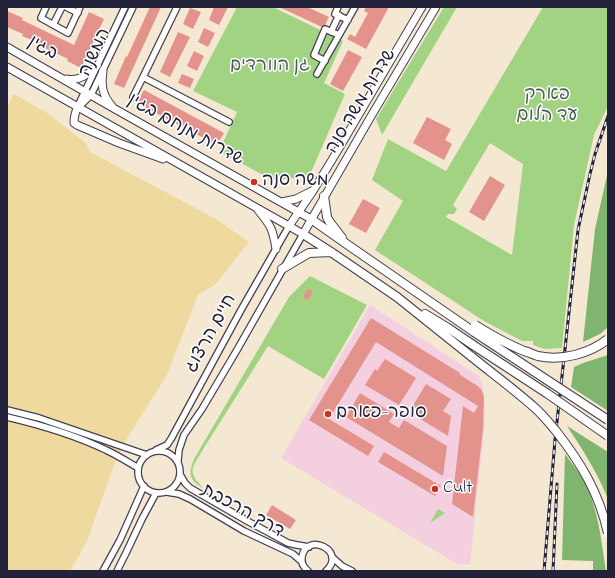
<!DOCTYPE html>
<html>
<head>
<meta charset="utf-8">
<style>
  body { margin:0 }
  #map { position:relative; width:615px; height:578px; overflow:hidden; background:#f5e8d2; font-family:"Indie Flower",sans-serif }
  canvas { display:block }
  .frame { position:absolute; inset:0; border:8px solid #22223b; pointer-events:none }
</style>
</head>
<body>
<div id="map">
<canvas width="615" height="578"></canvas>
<div class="frame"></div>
</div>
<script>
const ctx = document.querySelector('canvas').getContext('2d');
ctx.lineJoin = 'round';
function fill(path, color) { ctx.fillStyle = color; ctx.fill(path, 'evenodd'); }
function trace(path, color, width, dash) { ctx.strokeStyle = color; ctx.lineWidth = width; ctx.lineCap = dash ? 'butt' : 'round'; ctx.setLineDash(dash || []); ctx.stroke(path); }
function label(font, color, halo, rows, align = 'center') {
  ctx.font = font + ' "Indie Flower","Playpen Sans Hebrew",sans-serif'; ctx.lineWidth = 3; ctx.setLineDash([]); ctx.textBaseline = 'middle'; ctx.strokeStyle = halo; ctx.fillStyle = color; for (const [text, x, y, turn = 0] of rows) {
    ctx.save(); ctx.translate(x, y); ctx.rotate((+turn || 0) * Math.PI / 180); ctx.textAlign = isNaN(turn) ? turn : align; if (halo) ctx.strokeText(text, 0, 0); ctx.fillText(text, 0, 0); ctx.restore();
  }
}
const built = new Path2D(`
  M370 305 480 377 483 387 485 421 470 565 457 564 281 458Z`);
const green = new Path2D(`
  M237 7H273L343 41 324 83 345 94 309 177 272 180 219 151 237 112 193 91Z
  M444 7H457L382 135 376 119Z
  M543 7H608V106L594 135 574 225 562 348 545 349 533 345V341H522L484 321 375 250 403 201 372 180 388 139 446 171ZM490 143 523 164 512 255 446 217 448 214H454L457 209 453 205Z
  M310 276 367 305 324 379 268 346 202 451C191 470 188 471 203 488 189 480 188 474 194 459L289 297Z
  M438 509 445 513 430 523Z`);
const forest = new Path2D(`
  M608 171V327L600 334 583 342 595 229Z
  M608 355V411L571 387 574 367 583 363Z
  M567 426 608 452V499C597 472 583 450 567 426Z
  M565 454C570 461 576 468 581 476 598 504 601 539 606 571H593V561L562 560Z`);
const sand = new Path2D(`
  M14 94 47 113 86 143 90 152 216 219 249 242 216 284 198 295 167 375 129 435 114 465 87 541 70 571H7V107Z`);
const building = new Path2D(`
  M150 7H161L124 88 114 84 126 56 127 57Z
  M214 7H228L219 25 209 20Z
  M279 7H307L329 17 325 25 322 27Z
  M366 7H389L366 49 347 39 350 34 355 37 368 13 364 11Z
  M190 8 201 12 193 29 183 24Z
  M7 11 23 18 22 20 74 45 89 12 104 19 81 68 67 61 68 59 41 46 42 44 22 36 23 34 7 27Z
  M204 28 215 33 208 47 198 42Z
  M178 32 190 37 170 77 160 72Z
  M348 50 362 57 343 91 330 84Z
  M194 51 204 56 197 71 187 66Z
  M182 74 194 79 190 88 178 83Z
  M144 90 224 133 217 145 137 103Z
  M427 117 451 129 445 140 452 144 444 160 413 143Z
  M490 176 505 185 484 221 469 212Z
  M363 199 380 208 366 233 349 224Z
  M307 289 313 291 308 300 303 298Z
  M371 318 460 373 459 374 476 385 481 389 484 397 483 429 473 517 452 504 463 406 474 413 478 406 376 342 329 419 374 446 368 456 309 420Z
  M385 359 416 378 399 405 365 385 375 369 377 371Z
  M426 384 451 399 443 411 451 416 448 436 409 412Z
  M360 393 394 414 389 422 399 428 404 420 447 446 443 476 346 417Z
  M384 452 441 486 435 496 378 462Z
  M272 505 296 520 290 529 266 515Z`);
const minor = new Path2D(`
  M46 7 41 18 68 33 80 7
  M66 7 78 13
  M177 7 143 77 229 122
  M338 7 335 14 348 20
  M53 25 62 7
  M331 32 339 15
  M325 61 314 55 325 29 339 35
  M317 74 355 7
  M133 97 143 77
  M78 106 125 7
  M78 107 83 103 91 95 133 7
  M7 410 39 418 147 455
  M7 417C41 425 75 435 106 450 117 455 128 462 138 468
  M156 450 167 445 171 439 241 310 289 226
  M138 472a21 21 0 1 1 42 0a21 21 0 1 1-42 0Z
  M178 461 179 450 184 435 202 409 237 350 303 234
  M181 476 185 483 190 488 249 522 266 531 288 543 297 545 309 547
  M167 492 179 494 190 499 244 531 293 554 302 562
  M332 557 342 566 352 571
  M103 571 120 540 144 486
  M117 571 126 553 142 519 156 493
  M308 571C303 567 301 562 302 557 306 531 348 551 326 571`);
const major = new Path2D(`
  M7 47 115 109 311 219
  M7 67 303 234 370 118 436 7
  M103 71C101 85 102 95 112 106
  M66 79C79 82 88 74 97 66
  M78 107C75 112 74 117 74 123L77 125 119 143 163 159
  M282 202 296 199 312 191
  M258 210C271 226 273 229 276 249
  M289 226 313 191 338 150 422 7`);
const highway = new Path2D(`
  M324 196 327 217 329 221 342 238
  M311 219 348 245 474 332
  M303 234 331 252 397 297 472 357
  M282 269 297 260 309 253 331 252
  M425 314 448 328 473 345`);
const rail = new Path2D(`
  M544 571 555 440 578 230 590 174 595 154 608 116
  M553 571 557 484`);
const highwayBridge = new Path2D(`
  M475 325C491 335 507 344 524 351 529 352 534 355 538 356 562 361 589 354 608 339
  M474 332 608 420
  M473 345 548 394 608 436
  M472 357C493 374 515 390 535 408 543 415 549 423 556 431 581 463 599 493 608 533`);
const markers = [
  [254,182,4,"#c8321e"],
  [328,414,4,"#c8321e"],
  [435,489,4,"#c8321e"]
];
const streetNames = [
  ["בגין",42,49,30],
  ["המשנה",96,53,-65],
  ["שדרות משה סנה",362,102,-59],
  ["שדרות מנחם בגין",185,131,29],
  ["חיים הרצוג",212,334,-61],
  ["דרך הרכבת",242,512,29]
];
const parkNames = [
  ["גן הוורדים",270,67],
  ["פארק",547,96],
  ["עד הלום",547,117]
];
const poiNames = [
  ["משה סנה",262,182],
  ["סופר-פארם",336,414],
  ["Cult",443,489]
];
fill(built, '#f3cfdf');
fill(green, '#a1d382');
fill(forest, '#80b570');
fill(sand, '#eeda9e');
fill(building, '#e4928c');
trace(minor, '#424052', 8);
trace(major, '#424052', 9);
trace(highway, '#424052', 10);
trace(minor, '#fff', 5.5);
trace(major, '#fff', 7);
trace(highway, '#fff', 8);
trace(rail, '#22223b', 3);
trace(rail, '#fff', 1.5, [4.5]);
trace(highwayBridge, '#424052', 10, []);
trace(highwayBridge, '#fff', 8);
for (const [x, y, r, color] of markers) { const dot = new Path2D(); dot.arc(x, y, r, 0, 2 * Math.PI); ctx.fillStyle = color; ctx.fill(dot); trace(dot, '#fff', 1.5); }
label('18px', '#22223b', '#fff', streetNames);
label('18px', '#4e6054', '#fff', parkNames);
label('18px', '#22223b', '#fff', poiNames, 'left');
</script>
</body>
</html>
